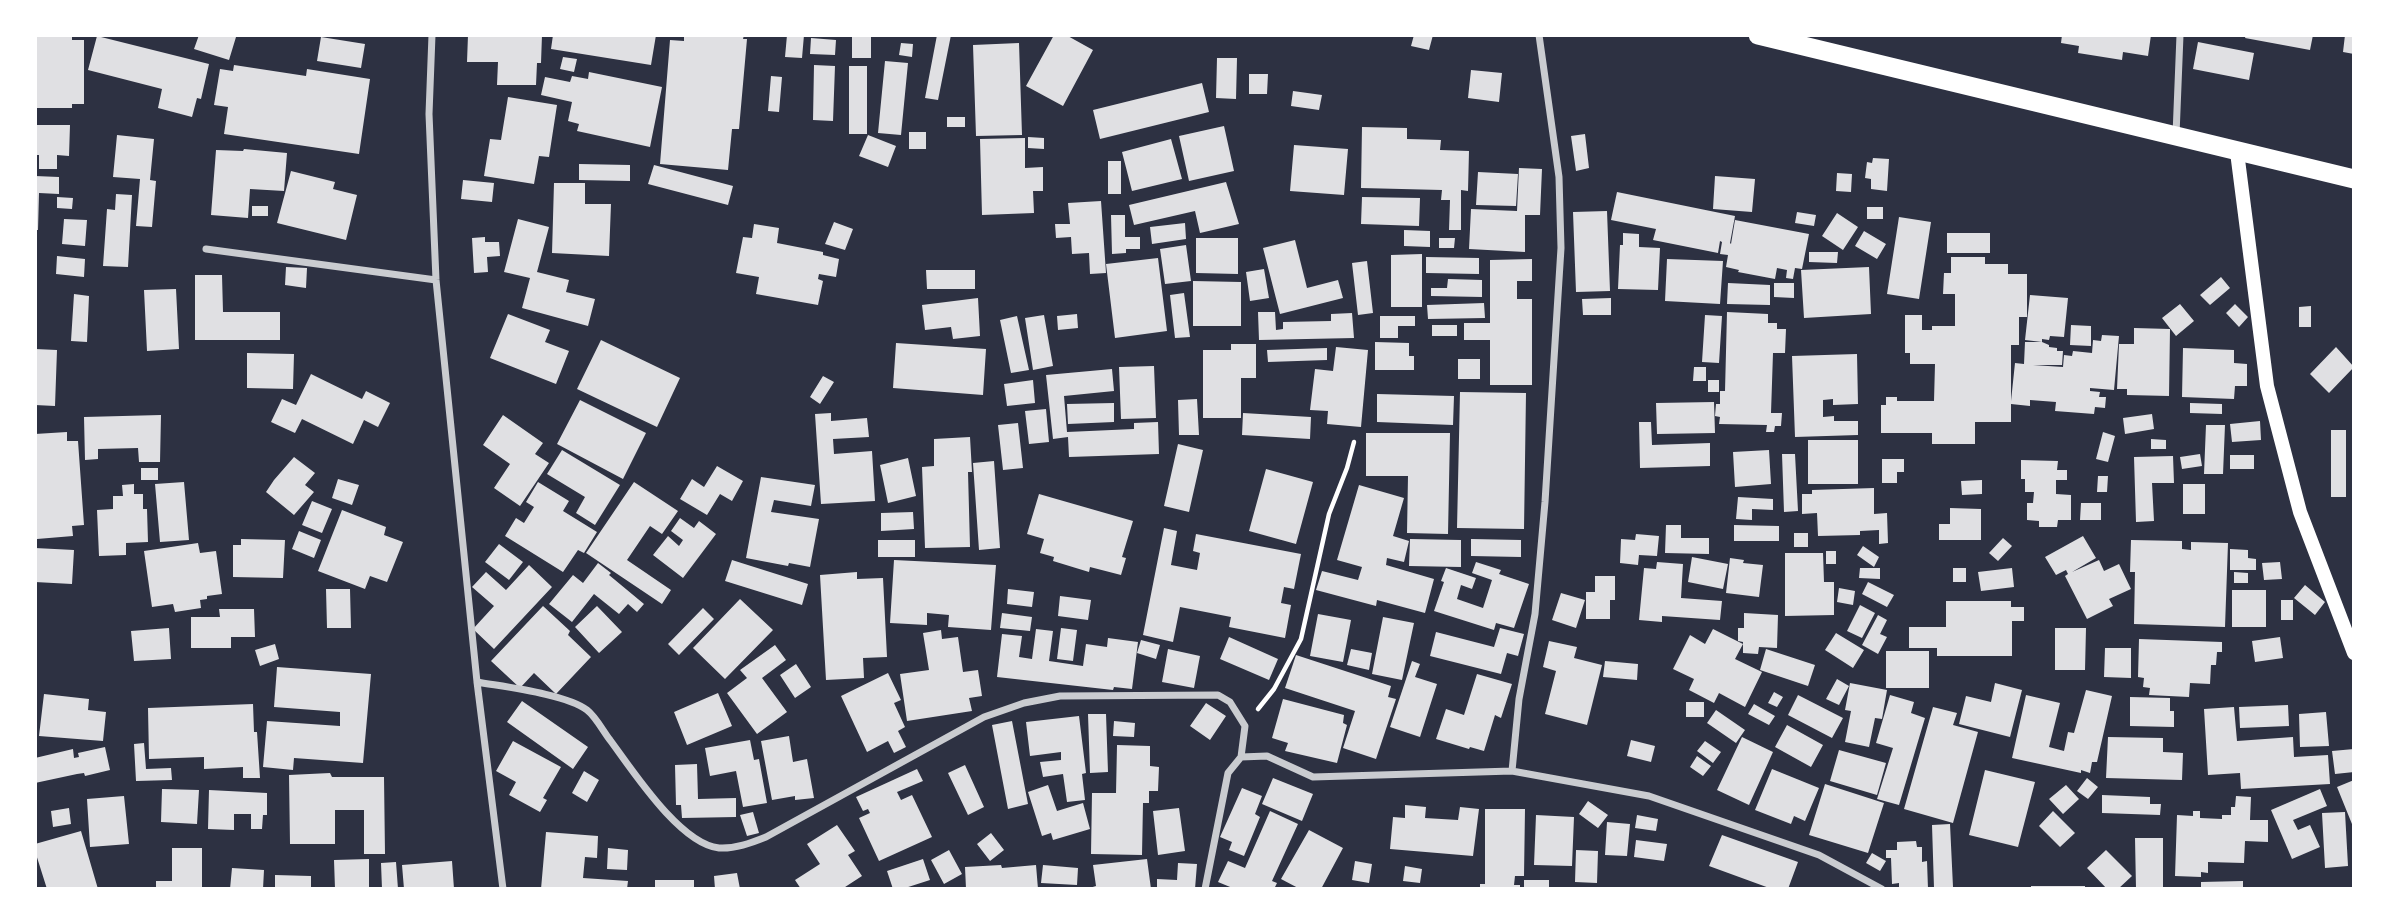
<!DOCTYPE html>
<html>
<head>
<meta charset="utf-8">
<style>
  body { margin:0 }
  #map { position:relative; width:2389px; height:924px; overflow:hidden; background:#2d3142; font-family:"Source Sans 3",sans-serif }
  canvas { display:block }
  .frame { position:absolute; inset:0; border:37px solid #fff; pointer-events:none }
</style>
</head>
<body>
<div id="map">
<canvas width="2389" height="924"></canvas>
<div class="frame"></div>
</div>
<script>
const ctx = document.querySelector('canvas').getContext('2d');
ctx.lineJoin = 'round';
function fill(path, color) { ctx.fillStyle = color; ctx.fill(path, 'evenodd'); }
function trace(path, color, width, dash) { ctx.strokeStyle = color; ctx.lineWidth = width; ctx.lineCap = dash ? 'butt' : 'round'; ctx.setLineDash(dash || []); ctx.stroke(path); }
const building = new Path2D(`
  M35 35H72V40H84V104H72V108H35Z
  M199 35 236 37 229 60 194 49Z
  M468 35H542L541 63H537L536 85H497L498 62H467Z
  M553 35H656L651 65 551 49Z
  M684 35H744L743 39H747L739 129H732L728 170 660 164 670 40 684 41Z
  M787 35H804L802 58 785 57Z
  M852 35H871V58H852Z
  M937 35H951L938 100 925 98Z
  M1054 35H1066L1093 50 1063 106 1026 86Z
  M1414 35H1433L1429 50 1411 46Z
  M2062 35H2151L2148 56 2123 52 2122 60 2078 53 2079 46 2061 43Z
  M2246 35H2313L2310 50 2245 38Z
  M2345 35H2354V54L2343 52Z
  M97 36 209 64 201 99 197 98 192 117 158 108 162 89 88 70Z
  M321 37 365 44 361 68 317 61Z
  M811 38 836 40 835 55 810 54Z
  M2198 42 2254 53 2249 80 2193 69Z
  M901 43 913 44 912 57 899 55Z
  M1019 43 1022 135 976 136 973 45Z
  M563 57 577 59 574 72 560 69Z
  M1217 58H1237L1236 99 1216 98Z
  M885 61 908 63 901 135 878 133Z
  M234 65 306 76 307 69 370 79 359 154 224 134 228 107 214 105 220 69 233 71Z
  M814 65 835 66 833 121 813 120Z
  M849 66H867V134H849Z
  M1471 70 1502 73 1499 102 1468 98Z
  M589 72 662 87 650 147 577 131 579 124 568 121 572 102 541 95 545 77 570 82 572 76 588 79Z
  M1249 74H1268L1267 94H1249Z
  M771 76 782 77 779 112 768 111Z
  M1202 83 1209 112 1100 139 1093 110Z
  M1293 91 1322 95 1319 110 1291 106Z
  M508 97 557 105 549 157 539 156 534 184 484 176 490 139 501 140Z
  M947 117H965V127H947Z
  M35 125H70L69 156 57 155V169H39V155H35Z
  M1224 126 1234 171 1189 181 1179 136Z
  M1362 127 1407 128V139L1441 140 1440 150 1469 151 1468 191 1461 190V230H1449L1450 200H1441L1442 190 1361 188Z
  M909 132H926V149H909Z
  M1585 134 1589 168 1576 171 1571 136Z
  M117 135 154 139 150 180 156 181 152 227 136 226 140 179 113 177Z
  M868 135 896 146 888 167 859 156Z
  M1028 137 1044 138V149L1028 148Z
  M1025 138V168L1043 167V191H1033L1034 213 982 215 980 139Z
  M1171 139 1182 179 1132 191 1122 152Z
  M1294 145 1348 149 1344 195 1290 191Z
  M244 149 287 153 284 191 250 189 248 218 211 215 216 150 243 151Z
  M1873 158 1889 159 1887 191 1871 189V179L1865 178 1867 162 1872 163Z
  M1108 161H1121V194H1108Z
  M579 164 630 165V181L579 180Z
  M654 165 733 186 728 205 648 184Z
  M1519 168 1542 169 1540 215H1525V252L1469 249 1471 209 1517 211Z
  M291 171 335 182 333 189 357 195 346 240 277 223Z
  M1478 172 1518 174 1516 206 1476 205Z
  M1837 173 1852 174 1851 192 1836 191Z
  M35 176 59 177V194L39 193 38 230H35Z
  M1715 176 1755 179 1752 212 1713 209Z
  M463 180 494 183 492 202 461 199Z
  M1226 182 1239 224 1200 233 1195 211 1134 225 1129 205Z
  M554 183H585V204H611L609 256 552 253Z
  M1617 192 1735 216 1730 243 1731 244 1735 220 1809 234 1802 269 1795 268 1793 279 1786 278 1787 270 1777 268 1775 279 1738 272 1739 270 1726 267 1728 255 1720 254 1722 242 1720 241 1718 253 1653 240 1656 229 1611 220Z
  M116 194 132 195 128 267 103 266 107 209 115 210Z
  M57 197 73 198 72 209 57 208Z
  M1362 197 1420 198 1419 226 1361 224Z
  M1101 201 1106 273 1090 274 1089 253 1072 254 1071 237 1056 238 1055 224H1070L1068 203Z
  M252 206H268V216H252Z
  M1867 207H1883V219H1867Z
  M1607 211 1610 291 1576 292 1573 212Z
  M1797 212 1816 215 1814 226 1795 223Z
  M1837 213 1858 227 1843 250 1822 236Z
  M1111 215H1125V237H1140V249H1126V253L1112 254Z
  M1899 217 1931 222 1919 299 1887 294Z
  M64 219 87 220 85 246 62 244Z
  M518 219 549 227 537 272 569 280 566 292 595 299 588 326 522 308 530 278 504 272Z
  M834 222 853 229 845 250 825 244Z
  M1185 223 1186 239 1152 244 1150 227Z
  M754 224 779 228 777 243 823 252V255L839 259 836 277 819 274 818 279 823 281 818 305 756 294 759 277 736 273 743 237 752 238Z
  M1404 230 1430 231V247L1404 246Z
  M1864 231 1886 244 1877 259 1855 246Z
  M1623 233 1639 234V247L1660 248 1658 290 1618 289 1620 245H1623Z
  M1947 233H1990V253H1947Z
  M485 237V242H499L500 256 487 257 488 272 474 273 472 238Z
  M1196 238H1238V274L1196 273Z
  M1439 238H1455L1454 248H1439Z
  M1295 240 1307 288 1338 280 1343 298 1280 314 1263 248Z
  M1186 245 1191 281 1165 284 1160 249Z
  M1809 252H1838L1837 263 1809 262Z
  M1422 254V307H1391V255Z
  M57 256 85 259 84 277 56 274Z
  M1426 257 1479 258V274L1426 273Z
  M1951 257H1985V264H2008V274H2027V317H2019V345H2011V401L2015 363 2024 364 2025 342H2042L2049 345V347L2057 348V351H2063L2062 365H2033L2063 367 2064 355 2072 356 2073 351 2092 353 2093 340 2101 341 2102 335 2119 336 2114 390 2090 388V391L2100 392 2099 397H2106L2105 408 2095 407 2094 414 2055 411 2056 402 2030 400V406L2011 404V422H1975V444H1932V433H1881V405H1886V397H1897V401H1934L1935 364H1910V353H1905V315H1922V330H1932V326H1955V294H1943L1944 273H1951Z
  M1158 258 1167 331 1115 338 1106 264Z
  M1532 259V281H1517V299H1532V385H1490V340H1464V323H1490V260Z
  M1667 259 1723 261 1720 304 1665 301Z
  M1367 261 1373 313 1358 315 1352 263Z
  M286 267 307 268 306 288 285 285Z
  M1869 267 1871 314 1804 318 1801 270Z
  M1264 269 1269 298 1250 301 1246 272Z
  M926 270H975V289H927Z
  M195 275H222L223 312H280V340H195Z
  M2221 277 2230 288 2210 305 2200 295Z
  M1448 279 1482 280V297L1431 296V288H1447Z
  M1193 281 1241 282V326H1193Z
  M1728 283 1770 285V305L1727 304Z
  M1774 283H1794V298L1774 297Z
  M176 289 179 349 147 351 144 290Z
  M1184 293 1190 337 1175 338 1170 295Z
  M74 294 89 296 87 342 71 341Z
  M2030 295 2068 298 2064 337 2050 336 2049 340 2042 339V342L2025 340Z
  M978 298 980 336 953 339 951 327 925 330 922 305Z
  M1611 298V315H1583L1582 299Z
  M1484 303 1485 318 1428 319 1427 305Z
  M2180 304 2194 321 2176 336 2162 318Z
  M2235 304 2248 317 2239 327 2226 313Z
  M2311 306V327H2299V307Z
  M1258 312H1275L1276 330 1283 329V322L1331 321V314L1352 313 1354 338 1259 340Z
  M1727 312 1768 314V323H1777V329H1786L1785 353H1773L1771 413H1782L1781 426H1775L1774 432H1766L1767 425 1719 424 1720 417 1715 416 1716 404H1720V391H1725Z
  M508 314 550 330 545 342 569 351 556 384 490 358Z
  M1077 314 1078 328 1058 330 1057 316Z
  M1044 315 1053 366 1033 370 1025 318Z
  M1705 315 1722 316 1719 363 1702 362Z
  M1017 316 1029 370 1011 373 1000 320Z
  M1380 316H1415V326H1398V338H1380Z
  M1432 325H1457V336H1432Z
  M2071 325 2091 326V346L2070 345Z
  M2134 328 2170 329 2169 396 2127 395V389H2117L2119 344H2134Z
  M601 340 680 378 657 427 577 389Z
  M1375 342 1409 343V356H1414V370H1375Z
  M896 343 986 349 983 395 893 388Z
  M1231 344H1256V378H1241V418H1203V350H1231Z
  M1336 347 1368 350 1361 427 1327 424 1328 411 1310 410 1315 369 1333 371Z
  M2336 347 2354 367 2329 393 2310 374Z
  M1327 348V360L1268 362 1267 350Z
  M2183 348 2234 350V363L2247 364V386H2235L2234 399 2182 397Z
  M35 349 57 350 55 406 35 405Z
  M247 353 294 354 293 389 247 388Z
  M1857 354 1858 404 1833 405V399L1823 400V417L1834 416V421H1858V435L1795 437 1792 356Z
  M1458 359H1480V379H1458Z
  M1154 366 1156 418 1121 419 1119 367Z
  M1694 367H1706V381H1693Z
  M1112 369 1114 391 1064 396 1067 432 1134 429V423L1158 422 1159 454 1069 457 1068 437 1053 439 1046 375Z
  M311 374 362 399 366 391 390 403 378 427 364 420 353 444 302 419 295 433 271 422 282 399 296 405Z
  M823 376 834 382 820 404 810 397Z
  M1033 380 1035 403 1007 406 1004 384Z
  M1708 380H1719V392H1708Z
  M1460 392 1526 393 1524 529 1457 528Z
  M1377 394 1454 396 1453 425 1377 422Z
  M1197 399 1199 435H1179L1178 400Z
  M580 400 646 433 623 479 557 444Z
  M1714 402 1715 433 1657 434 1656 403Z
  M1114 403V422L1068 424 1067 404Z
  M2190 403 2222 404V414L2190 413Z
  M1046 409 1049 442 1029 444 1025 411Z
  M831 413V421L867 418 869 437 833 439 834 454 872 451 875 501 821 504 815 414Z
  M1243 413 1311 417 1310 439 1242 435Z
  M2152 414 2154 429 2125 434 2123 418Z
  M161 415 160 462H139L138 448 98 449V459L85 460 84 417Z
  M503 415 543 443 535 454 549 463 520 506 494 488 510 464 483 445Z
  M2260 421 2261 440 2232 442 2230 424Z
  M1639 422H1651L1652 445 1710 443V466L1640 468Z
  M1018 423 1023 468 1003 470 998 425Z
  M2206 425H2225L2223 474H2204Z
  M2331 430H2346V497H2331Z
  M67 432V441H78L84 525 72 526 73 536 37 539 35 434Z
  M2103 432 2115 436 2108 462 2096 459Z
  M1366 433H1450L1448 534 1407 533 1408 476H1366Z
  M970 437 972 472H968L970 547 925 548 922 467 934 466V439Z
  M2151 439 2166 440V449H2151Z
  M1808 440H1858V484H1808Z
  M1178 444 1203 450 1189 512 1164 506Z
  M562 450 620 485 595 525 576 513 585 497 547 474Z
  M1769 450 1771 484 1735 487 1733 452Z
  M1782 454H1795L1798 511 1784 512Z
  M2200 454 2202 466 2182 469 2180 457Z
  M2230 455H2254V469H2230Z
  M2173 456 2174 483H2152L2154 521 2136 522 2134 457Z
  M294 457 315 473 305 485 314 492 294 515 266 492 274 480Z
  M908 458 916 496 888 503 880 465Z
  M1882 459H1904V472H1897V483H1882Z
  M2021 460 2058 461 2057 470H2067V480H2056V494L2071 495V520H2058L2057 527H2039V521L2027 520V503H2033L2034 492H2025V479H2021Z
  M994 461 1000 548 979 550 973 463Z
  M717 466 743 481 732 501 720 494 707 515 680 499 692 479 704 487Z
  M141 468H158V480H141Z
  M1266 469 1313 482 1296 544 1249 531Z
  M2098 476H2108L2107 492H2097Z
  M761 477 815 485 811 506 774 500 771 512 819 519 810 567 789 563 788 566 746 558Z
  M338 479 359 485 352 505 332 498Z
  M1982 480V494L1962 495 1961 481Z
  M184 482 189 540 160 542 155 484Z
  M538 482 569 501 563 511 597 532 584 553 578 550 563 572 505 536 516 518 524 523 534 507 526 502Z
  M634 482 678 511 662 534 650 526 627 560 671 590 662 604 586 553Z
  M134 484V494H143V509H147L148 542 126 543V555L99 556 97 510 113 509V496H123L122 485Z
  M2183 484H2205V514H2183Z
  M1359 485 1404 498 1393 536 1409 541 1404 562 1387 558 1386 565 1434 579 1425 613 1377 600 1376 606 1316 590 1322 571 1358 580 1362 567 1337 560Z
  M1874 488V514L1887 513 1888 543 1879 544V530L1860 531V535L1818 536 1817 513 1802 514V494H1812V490Z
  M1039 494 1133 521 1122 557 1126 558 1121 575 1090 567 1089 572 1053 561 1054 557 1040 553 1044 539 1027 534Z
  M1738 497 1773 499V510L1752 509V520L1736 519Z
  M312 501 332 509 322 533 302 525Z
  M2081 503H2101V520H2080Z
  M1950 508 1981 509V540H1939V524H1950Z
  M342 510 386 527 384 535 403 542 387 582 370 576 365 589 318 571Z
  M913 512 914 529 881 531V513Z
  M680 518 694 528 699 521 716 534 683 578 653 555 668 536 679 546 683 540 671 531Z
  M1666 525H1681V538H1709V554L1665 553Z
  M1734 525 1779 526V541H1734Z
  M1164 528 1177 531 1171 565 1197 570 1200 553 1193 551 1196 534 1301 554 1294 589 1284 587 1281 603 1291 605 1285 638 1229 627 1231 617 1180 607 1173 642 1143 635Z
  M299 531 321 540 314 558 292 549Z
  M1794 533H1808V547H1794Z
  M1636 534 1659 536 1657 556 1639 555 1638 565 1620 563 1621 539 1635 540Z
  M2083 536 2096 558 2072 572 2099 560 2104 571 2119 564 2131 589 2109 599 2113 606 2087 619 2065 576 2068 574 2066 570 2056 575 2045 557Z
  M2003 538 2012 546 1998 561 1989 553Z
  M241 539 285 540 283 578 233 577V545H241Z
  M1410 539 1461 540V567L1409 566Z
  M1471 539 1521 540V557L1471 556Z
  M878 540H915V557H878Z
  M2131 540 2182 541V549L2191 550V542L2228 543 2225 627 2134 624 2135 572H2130Z
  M198 543 200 553 216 551 222 594 207 596V599L200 600 201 608 175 612 173 604 152 607 144 551Z
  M499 544 523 562 509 580 485 562Z
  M1863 546 1879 557 1874 567 1857 555Z
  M35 548 74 550 72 584 35 582Z
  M2230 549 2248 550V558L2256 559V570H2230Z
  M1826 551H1836V564H1826Z
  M1785 553H1823L1824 582H1834V615L1785 616Z
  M1692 557 1728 564 1723 589 1688 582Z
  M1730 558 1744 560 1743 563 1763 565 1759 597 1726 593Z
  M732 560 808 584 802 605 725 581Z
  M894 560 996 565 991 630 948 627 949 615 927 613V625L890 623Z
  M1476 562 1501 570 1499 574 1529 584 1514 628 1496 623 1494 630 1434 611 1444 582 1441 581 1446 568 1476 578 1472 589 1461 585 1457 599 1483 608 1492 580 1472 573Z
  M1657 562 1683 564 1681 598 1722 601 1720 620 1662 616V622L1639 620 1644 568 1656 569Z
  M2280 562 2282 579 2264 580 2262 563Z
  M598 563 611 573 609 575 644 604 637 612 628 604 619 614 594 594 572 622 549 604 573 575 583 583Z
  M529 565 552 587 494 649 473 629 494 606 472 587 486 572 506 590Z
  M1860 568H1880V579L1859 578Z
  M1953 568H1966V582H1953Z
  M2012 568 2014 587 1981 591 1978 572Z
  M857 572V579L883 578 887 657 863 658 864 678 826 680 820 575Z
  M2234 572 2248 573V583H2234Z
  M1595 576H1615V600H1610V619H1586V592H1595Z
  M1868 582 1894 595 1887 607 1862 594Z
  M2305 585 2325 602 2315 615 2294 598Z
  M1839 588 1855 591 1853 605 1837 602Z
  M326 589H350L351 628H327Z
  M1008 589 1034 592 1032 607 1007 604Z
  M2232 590H2266V627H2232Z
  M1561 593 1585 600 1576 628 1552 620Z
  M1060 596 1091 600 1088 620 1058 616Z
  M740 599 773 630 725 679 693 648Z
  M2281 600H2293V620H2281Z
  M1946 601H2011V607H2024V621H2012V656H1937V648H1909V627H1946Z
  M1860 605 1875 613 1862 638 1847 631Z
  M543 606 570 631 568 635 591 657 556 694 534 673 520 688 491 661Z
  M597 606 622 632 599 653 575 627Z
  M703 608 714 619 679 655 668 644Z
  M219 609H254L255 637H231V648H191V617H220Z
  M1002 613 1032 617 1030 631 1000 628Z
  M1744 613 1778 615 1777 648 1759 647 1758 654 1743 653V642L1738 641V628H1744Z
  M1318 614 1351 620 1343 662 1310 656Z
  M1878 615 1887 620 1880 634 1887 637 1878 654 1862 645Z
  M1383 617 1414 623 1402 680 1372 674Z
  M169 628 171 659 134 661 131 631Z
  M1061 628 1077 630 1073 661 1057 659Z
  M1500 628 1524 634 1518 656 1507 653 1501 674 1430 656 1436 632 1494 647Z
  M2055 628H2086L2085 670H2055Z
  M1036 629 1053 631 1049 661 1083 666 1086 644 1107 647 1108 638 1138 642 1132 689 1114 687 1113 690 997 677 1002 634 1022 636 1019 657 1032 659Z
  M1713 629 1743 644 1735 659 1762 672 1745 707 1719 693 1714 703 1689 690 1694 679 1673 669 1690 635 1705 644Z
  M941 630 942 639 958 637 963 672 978 670 982 696 969 698 972 711 907 721 900 674 929 670 923 633Z
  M1836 633 1864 650 1853 668 1825 650Z
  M1229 637 1278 659 1269 680 1220 659Z
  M2280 637 2283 658 2255 662 2252 641Z
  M2139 639 2222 642V652H2217L2216 665H2211L2210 684 2190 683 2189 697 2149 695 2150 688 2143 687 2144 678 2138 677Z
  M1141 640 1160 645 1156 659 1137 653Z
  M1549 641 1577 647 1574 658 1602 665 1587 725 1545 714 1556 671 1543 667Z
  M275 644 279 659 260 666 255 650Z
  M775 645 786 660 762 678 787 712 757 734 727 693 747 678 740 670Z
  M2105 648H2131V678L2104 677Z
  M1168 649 1200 656 1194 688 1162 682Z
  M1351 649 1372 653 1369 670 1347 665Z
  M1766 649 1815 665 1808 686 1760 670Z
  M1886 651H1929V688H1886Z
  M1296 655 1391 686 1388 697 1396 699 1376 759 1343 748 1355 711 1285 688Z
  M1412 661 1420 664 1415 677 1437 684 1420 737 1390 727Z
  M1605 661 1638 664 1637 680 1603 677Z
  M796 664 811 687 795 698 780 675Z
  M277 667 371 674 363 763 294 758 293 770 263 767 267 721 340 726V712L274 707Z
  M888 673 901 700 894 703 905 727 898 731 906 747 894 753 888 741 867 752 841 696Z
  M1477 674 1512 684 1501 718 1495 715 1484 751 1470 747 1469 749 1436 739 1446 709 1464 715Z
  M1837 679 1849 686 1839 705 1826 699Z
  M1850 683 1887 690 1882 719 1875 718 1869 747 1845 742 1851 711 1845 710Z
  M1995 683 2022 690 2010 737 1959 724 1966 696 1991 702Z
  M2086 690 2112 696 2097 762H2092L2090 773 2081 770V773L2012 758 2026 695 2060 703 2049 747 2064 751 2068 732 2074 733Z
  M1774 692 1783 697 1777 707 1768 703Z
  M718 693 732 726 687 745 674 712Z
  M44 694 89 699 88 710 106 712 103 741 39 736Z
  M1798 695 1843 718 1832 738 1788 715Z
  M1890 695 1914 702 1911 713 1925 718 1899 805 1877 799 1893 748 1876 743Z
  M2130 697 2170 698V711H2174V727L2130 726Z
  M1283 699 1344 715 1343 723 1347 725 1337 763 1285 751 1288 743 1272 738Z
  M522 701 588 747 573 769 507 722Z
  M1686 702H1704V717H1686Z
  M1206 703 1226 716 1210 740 1190 726Z
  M253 704 254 732H257L260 778H243V767L204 769V757L149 759 148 708Z
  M1754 704 1775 716 1769 725 1748 714Z
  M2288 705 2289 726 2240 728 2239 707Z
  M1933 707 1957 713 1953 725 1978 732 1953 823 1904 809Z
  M2234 707 2237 741 2293 737 2294 757 2328 755 2330 784 2241 789 2240 773 2208 775 2204 709Z
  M1716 710 1745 730 1736 743 1707 723Z
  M2326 712 2329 746 2300 747 2299 714Z
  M1088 714H1106L1108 772 1090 773Z
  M1079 716 1086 773 1082 774 1085 800 1067 802 1063 774 1043 777 1040 762 1061 760V752L1030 756 1026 722Z
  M1012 721 1028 804 1008 809 992 725Z
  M1114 721 1135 723 1134 737 1113 736Z
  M1787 725 1823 745 1811 767 1775 747Z
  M789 736 793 762 807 759 814 798 795 800V796L772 800 761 741Z
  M1742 737 1773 752 1749 805 1717 790Z
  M2108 737 2163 738V752L2183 753 2182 780 2106 778Z
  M750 740 754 760 759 759 767 803 743 807 736 771 710 776 705 748Z
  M1631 740 1655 746 1651 762 1627 756Z
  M513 741 561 767 543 798 547 800 540 812 509 795 516 782 496 771Z
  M1705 741 1721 752 1713 763 1697 751Z
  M144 743 146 769 171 768 172 780 136 781 134 744Z
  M1117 745 1150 746V766L1159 767 1158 791H1149V803H1143L1142 855 1091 854 1092 793H1116Z
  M105 747 110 770 85 776 84 773 77 774 35 783V758L73 749 74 758 79 757 78 753Z
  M2354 749V772L2335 774 2332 751Z
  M1839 750 1886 763 1877 795 1830 781Z
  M1697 756 1711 766 1703 776 1690 767Z
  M697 764 698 799 736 798V817L682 818 681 805H676L675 765Z
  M965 765 984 807 968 815 948 773Z
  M917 769 923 781 897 792 901 800 912 795 932 837 879 861 859 818 870 813 868 809 863 811 856 797Z
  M1772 769 1819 788 1805 821 1794 816 1791 824 1755 810Z
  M1985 770 2035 782 2018 847 1969 835Z
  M584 771 599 780 587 802 572 793Z
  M330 773 332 777H384L385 854H364V810H335V844H290L289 775Z
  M1273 778 1313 794 1302 821 1262 804Z
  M2087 778 2098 787 2088 799 2077 791Z
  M2354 780V829L2337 787Z
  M1825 784 1884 803 1868 853 1809 835Z
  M1048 785 1057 811 1083 803 1090 829 1053 840 1051 833 1042 836 1028 792Z
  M2066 785 2079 799 2063 814 2049 799Z
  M1242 788 1262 796 1255 814 1260 817 1244 856 1229 850 1232 842 1220 837Z
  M162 789 199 790 197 824 161 822Z
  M2320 789 2327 806 2293 820 2298 830 2310 825 2320 847 2292 859 2271 810Z
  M209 790 267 793V815H263L262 829H251V814H234V830L208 829Z
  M2102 795 2150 797V804H2161L2160 815 2102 813Z
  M124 796 129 844 90 847 87 799Z
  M2236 796 2251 797 2250 820H2268V842L2245 841 2244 863 2208 862V873L2201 872V877L2175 876 2177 815 2193 816V811H2200V818L2222 819V815H2231V807H2235Z
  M1588 801 1608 815 1598 828 1579 814Z
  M1405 805 1426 807 1425 818 1458 820 1460 807 1479 809 1473 856 1390 849 1393 817 1405 818Z
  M69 808 71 824 53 827 51 811Z
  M1179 808 1185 851 1158 855 1153 811Z
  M1485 809H1525L1524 876H1515L1514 885H1520V889H1480V884H1485Z
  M1270 811 1298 824 1272 881 1277 883 1274 889H1235L1218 882 1228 861 1245 868Z
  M2053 811 2075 833 2060 847 2039 826Z
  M753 812 759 833 747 836 740 815Z
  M2345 812 2348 866 2325 868 2322 813Z
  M1536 815 1574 817 1572 866 1534 865Z
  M1637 815 1658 819 1656 831 1635 828Z
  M1607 822 1630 824 1627 856 1605 855Z
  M1950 824 1953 887 1934 888 1932 825Z
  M837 825 855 851 848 855 862 876 842 889H801L795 880 820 864 807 844Z
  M1309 830 1343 848 1321 889H1300L1281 879Z
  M81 831 98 889H47L35 851V844Z
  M546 832 598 836 597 858 585 857 583 878 628 881 627 889H541Z
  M991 833 1004 850 990 861 977 844Z
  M1722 835 1798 862 1788 889H1772L1709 866Z
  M2135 838H2163V889H2136Z
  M1636 840 1667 844 1664 861 1634 857Z
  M1916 841 1917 847H1922V862L1927 861 1928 889H1899V883L1892 884 1891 858H1886V850H1897V842Z
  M172 848H202V889H156V881H172Z
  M608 848 628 850 627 870 607 869Z
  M949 850 962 874 944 884 931 860Z
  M1576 850 1598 851 1597 883 1575 882Z
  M2106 850 2132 876 2118 889H2107L2087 868Z
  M1872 853 1886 861 1880 871 1866 863Z
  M369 859V889H335L334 860Z
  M923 859 930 880 902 889H893L887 871Z
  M1147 859 1151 889H1086L1096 886 1093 865Z
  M452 861 454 889H404L402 865Z
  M1355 861 1372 864 1369 883 1352 880Z
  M396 862 398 889H382L381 863Z
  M1178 863 1197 864 1195 889H1157V879L1177 880Z
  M1001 865 1002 868 1036 865 1038 889H966L965 867Z
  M1043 865 1078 868 1077 885 1041 883Z
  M1405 866 1422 869 1420 883 1403 881Z
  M232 868 264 870 263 889H230Z
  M737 873 740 889H715L714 876Z
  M275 875 311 876V889H275Z
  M655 880H694V889H655Z
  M1524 880H1549V889H1524Z
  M2243 881V889H2201V882Z
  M2031 886H2085V889H2031Z`);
const path = new Path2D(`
  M1258 709 1274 689 1301 639 1329 514 1347 468 1354 442`);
const minor = new Path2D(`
  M432 35 429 114 436 280 477 682 503 889
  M2176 135 2180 35
  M206 249 436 280
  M477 682C505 687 566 694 587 710 596 717 603 731 610 740 633 771 680 844 719 848 735 849 751 843 766 837L984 717 1024 703 1060 696 1218 695 1230 702 1245 726 1241 757
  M1512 771 1519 699 1535 614 1545 502 1561 248 1559 177 1539 35
  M1205 889 1228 773 1241 757 1267 756 1313 777 1512 771 1649 796 1819 855 1882 889`);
const secondary = new Path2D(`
  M2237 152 2267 386 2300 512 2354 653`);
const trunk = new Path2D(`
  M1758 35 2354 179`);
fill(building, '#e0e0e3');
trace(path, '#fff', 4.5);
trace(minor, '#caccd0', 7);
trace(secondary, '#fff', 14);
trace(trunk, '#fff', 19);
</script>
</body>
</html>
